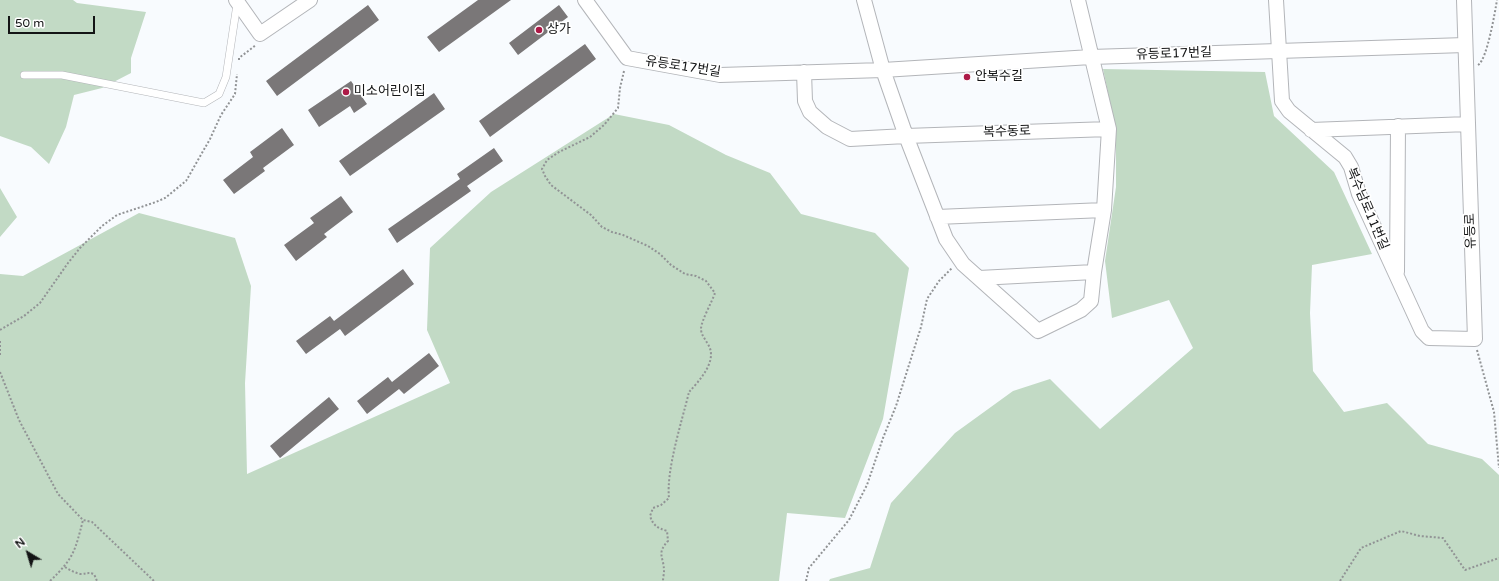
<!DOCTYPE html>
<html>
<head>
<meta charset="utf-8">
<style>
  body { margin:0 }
  #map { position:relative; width:1499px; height:581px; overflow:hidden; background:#f8fbfe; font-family:"Varela Round",sans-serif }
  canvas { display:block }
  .north { position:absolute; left:8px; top:533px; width:40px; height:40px; -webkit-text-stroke:3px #fff; paint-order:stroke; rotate:322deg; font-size:11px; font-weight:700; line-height:16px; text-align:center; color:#131415 }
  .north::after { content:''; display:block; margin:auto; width:14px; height:18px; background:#131415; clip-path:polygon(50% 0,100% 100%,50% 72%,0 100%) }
  .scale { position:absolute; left:8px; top:16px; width:87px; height:18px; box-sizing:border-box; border:2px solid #131415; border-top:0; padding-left:5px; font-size:12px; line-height:14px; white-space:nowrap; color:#131415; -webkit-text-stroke:3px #fff; paint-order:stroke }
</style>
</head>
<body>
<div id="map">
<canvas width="1499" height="581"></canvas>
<div class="north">N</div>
<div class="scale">50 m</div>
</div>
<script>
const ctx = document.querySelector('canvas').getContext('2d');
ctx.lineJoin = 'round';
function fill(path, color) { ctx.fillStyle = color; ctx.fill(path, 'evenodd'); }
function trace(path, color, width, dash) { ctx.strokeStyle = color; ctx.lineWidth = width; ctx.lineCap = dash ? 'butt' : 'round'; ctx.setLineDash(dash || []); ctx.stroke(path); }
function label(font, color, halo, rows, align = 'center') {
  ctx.font = font + ' "Varela Round","Noto Sans KR",sans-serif'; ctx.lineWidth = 3.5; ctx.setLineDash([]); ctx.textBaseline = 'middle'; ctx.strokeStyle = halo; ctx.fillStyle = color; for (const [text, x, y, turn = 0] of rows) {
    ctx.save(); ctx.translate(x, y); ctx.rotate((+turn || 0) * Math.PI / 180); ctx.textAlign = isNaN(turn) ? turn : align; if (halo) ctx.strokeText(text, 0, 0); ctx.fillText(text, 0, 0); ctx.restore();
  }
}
const green = new Path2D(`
  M0 0H73L77 3 146 12 131 58V73L102 88 74 95 66 127 49 164 31 147 0 136Z
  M1103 69 1265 72 1274 116 1334 172 1372 254 1312 265 1310 313 1313 371 1344 412 1387 403 1428 444 1482 459 1499 475V581H829L830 579 870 568 891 503 955 433 1013 391 1050 379 1100 429 1193 348 1169 300 1112 318 1105 261 1116 187V130Z
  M614 114 669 125 726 155 770 173 801 214 875 233 909 268 883 419 845 518 787 513 779 581H0V274L23 276 139 213 235 238 251 286 245 383 247 474 450 383 427 330 430 248 491 192Z
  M0 188 17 217 0 237Z`);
const building = new Path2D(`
  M478 0H511L439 52 427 37Z
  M368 5 379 20 277 96 266 81Z
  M559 5 568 17 518 55 509 43Z
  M585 44 596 59 490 137 479 121Z
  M351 81 367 104 354 113 350 106 319 127 308 110Z
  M434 93 445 109 350 176 339 161Z
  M282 128 294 145 263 168 265 171 234 194 223 180 253 157 250 152Z
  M494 148 503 161 467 186 471 191 397 243 388 229 460 179 457 174Z
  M341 196 353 212 324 234 327 237 296 261 284 245 314 223 310 218Z
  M403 269 414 284 345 336 340 329 306 354 296 341 330 316 334 321Z
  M429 353 439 366 404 394 399 389 367 414 357 401 388 377 392 382Z
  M329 397 339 409 280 458 270 446Z`);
const path = new Path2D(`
  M239 60V58L256 45
  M1478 65C1487 60 1495 12 1497 0
  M624 71 620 88 618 108 604 125 590 137 559 152 547 160 542 169 545 176 551 185 591 215 602 227 612 232 623 235 648 246 660 254 671 265 685 274 696 276 706 281 715 293C712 302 701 321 701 329 701 335 706 340 709 346 717 362 699 381 689 392 682 421 666 470 669 498L661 505 653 508 650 516C653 525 657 528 667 531L668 541C656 554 664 557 664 571 664 574 663 578 663 581
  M0 330 24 316 40 303 68 263 80 248 102 226 117 215 156 202 165 198 186 181 210 139 221 115 235 94 237 74
  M0 341V355
  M1477 350 1494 412 1499 468
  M0 372 19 420 58 494 83 520 92 522 154 581
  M65 567C70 570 75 573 81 574 87 574 87 572 94 574L97 581
  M50 581C74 558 75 551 83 520
  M806 581 809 568 849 520 867 485 883 438 896 406 921 327 927 299 939 281 952 268
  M1340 581 1361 548 1401 531 1420 536 1443 538 1465 570 1499 558`);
const service = new Path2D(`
  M24 75H62L204 103 219 94 226 77 237 4`);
const minor = new Path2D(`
  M236 0 260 34 310 0
  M585 0 627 58 720 75 883 70 1091 57 1465 45
  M864 0 883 70 906 136 946 239 963 264 1038 331 1081 310 1091 301 1094 272 1104 210 1109 129 1078 0
  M1276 0 1282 101 1289 111 1345 157 1351 167 1359 194 1422 331 1429 338 1475 339 1464 0
  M804 72 805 101 810 112 827 127 850 139 906 136 1109 129
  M1311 130 1468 124
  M937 217 1104 210
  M1397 272 1398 126
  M979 278 1094 272`);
const markers = [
  [539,30,4,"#ad1a47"],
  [967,77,4,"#ad1a47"],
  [346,92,4,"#ad1a47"]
];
const poiNames = [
  ["상가",547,30],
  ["안복수길",975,77],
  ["미소어린이집",354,92]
];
const streetNames = [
  ["유등로17번길",1174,54,-2],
  ["유등로17번길",683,67,9],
  ["복수동로",1007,132,-2],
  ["복수남로11번길",1367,209,67],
  ["유등로",1471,231,-92]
];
fill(green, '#c2dac5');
fill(building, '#7a7778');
trace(service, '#b3b5b9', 8);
trace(minor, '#b3b5b9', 16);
trace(path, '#919395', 2, [2, 2]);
trace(service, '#fff', 7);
trace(minor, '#fff', 14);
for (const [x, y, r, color] of markers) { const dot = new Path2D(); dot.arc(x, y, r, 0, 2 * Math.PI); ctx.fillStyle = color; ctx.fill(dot); trace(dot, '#fff', 1.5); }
label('13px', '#131415', '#fff', poiNames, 'left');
label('13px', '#131415', '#fff', streetNames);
</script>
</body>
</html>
